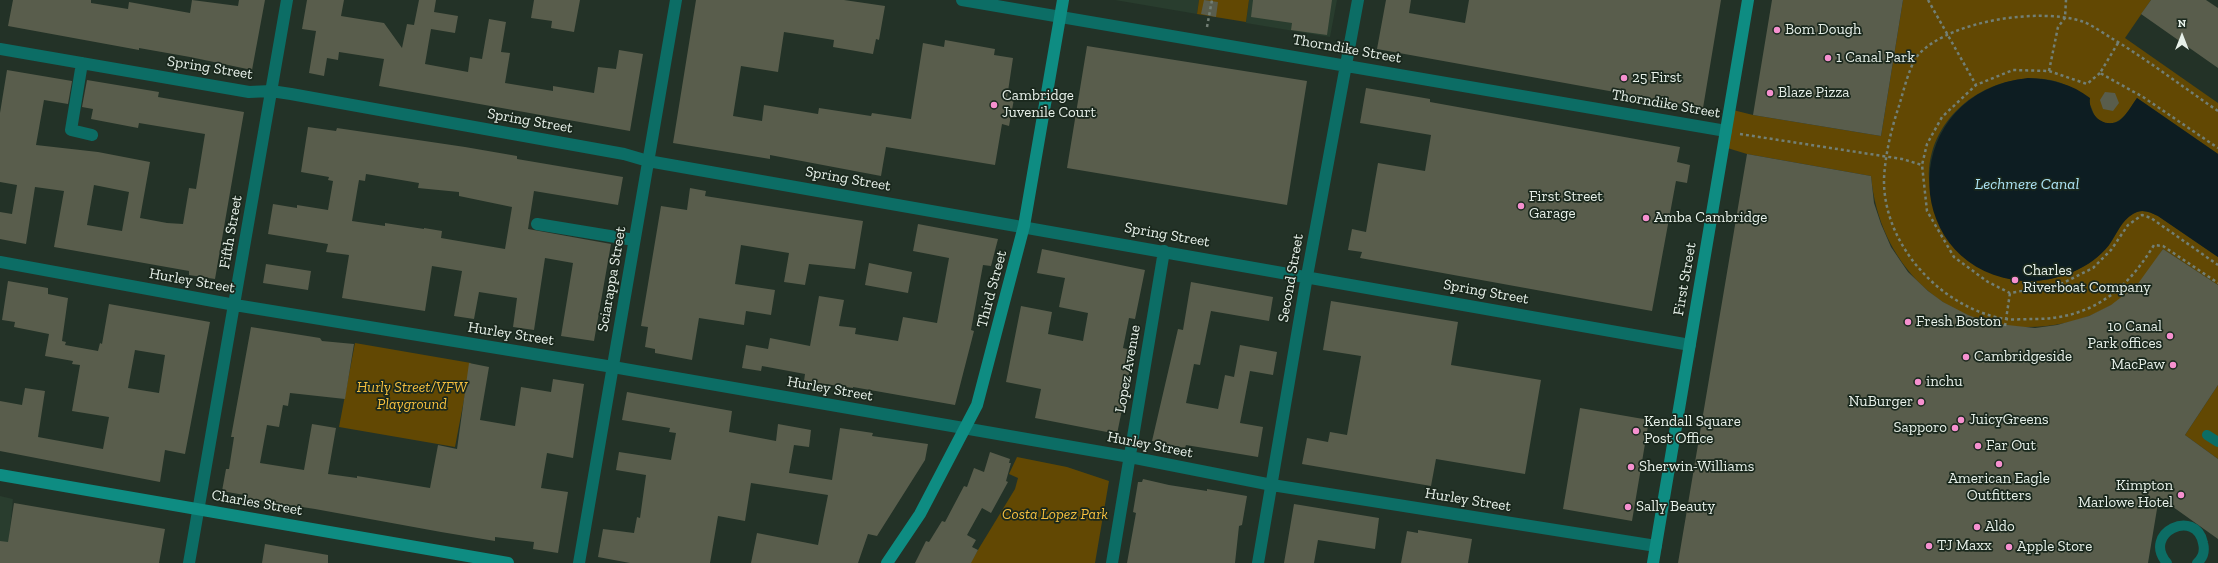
<!DOCTYPE html>
<html>
<head>
<meta charset="utf-8">
<style>
  body { margin:0 }
  #map { position:relative; width:2218px; height:563px; overflow:hidden; background:#233227; font-family:"Zilla Slab",serif }
  canvas { display:block }
  .north { position:absolute; left:2162px; top:16px; width:40px; height:40px; -webkit-text-stroke:3px #1a281d; paint-order:stroke; rotate:0deg; font-size:11px; font-weight:700; line-height:16px; text-align:center; color:#e7f0e9 }
  .north::after { content:''; display:block; margin:auto; width:14px; height:18px; background:#e7f0e9; clip-path:polygon(50% 0,100% 100%,50% 72%,0 100%) }
</style>
</head>
<body>
<div id="map">
<canvas width="2218" height="563"></canvas>
<div class="north">N</div>
</div>
<script>
const ctx = document.querySelector('canvas').getContext('2d');
ctx.lineJoin = 'round';
function fill(path, color) { ctx.fillStyle = color; ctx.fill(path, 'evenodd'); }
function trace(path, color, width, dash) { ctx.strokeStyle = color; ctx.lineWidth = width; ctx.lineCap = dash ? 'butt' : 'round'; ctx.setLineDash(dash || []); ctx.stroke(path); }
function label(font, color, halo, rows, align = 'center') {
  ctx.font = font + ' "Zilla Slab",serif'; ctx.lineWidth = 3.5; ctx.setLineDash([]); ctx.textBaseline = 'middle'; ctx.strokeStyle = halo; ctx.fillStyle = color; for (const [text, x, y, turn = 0] of rows) {
    ctx.save(); ctx.translate(x, y); ctx.rotate((+turn || 0) * Math.PI / 180); ctx.textAlign = isNaN(turn) ? turn : align; if (halo) ctx.strokeText(text, 0, 0); ctx.fillText(text, 0, 0); ctx.restore();
  }
}
const built = new Path2D(`
  M1115 0H1199L1197 14Z
  M1249 0H1337L1330 37 1246 23Z
  M0 496 13 499 9 538 150 563H0Z`);
const green = new Path2D(`
  M1199 0H1249L1246 22 1197 14Z
  M1903 0H2151L2125 38 2218 103V154L2137 98C2129 109 2122 126 2105 123 2093 120 2094 111 2089 103 2080 90 2065 83 2050 80 1991 70 1927 115 1929 179 1930 186 1933 195 1935 202 1938 213 1939 225 1945 234 1958 255 1980 270 2003 277 2039 288 2084 275 2109 245 2116 236 2121 220 2132 214 2141 208 2150 212 2158 216L2218 257V285L2163 249C2156 259 2150 272 2141 281 2123 302 2092 318 2065 323 1964 345 1880 276 1871 176L1747 154 1724 147 1729 109 1753 115 1881 136Z
  M355 343 471 363 455 447 339 427Z
  M2218 385V459L2185 435Z
  M1017 457 1067 467 1109 481 1095 563H970L1015 489 1018 478 1009 474Z`);
const water = new Path2D(`
  M2028 78C2051 79 2072 84 2090 98 2088 114 2103 129 2119 121 2126 116 2132 105 2137 98L2218 154V257L2158 216C2150 212 2142 208 2133 214 2122 220 2116 235 2109 245 2088 272 2048 285 2014 280 1898 261 1900 92 2028 78Z`);
const building = new Path2D(`
  M13 0H91V3L128 9 129 2 190 13 192 0 238 6 239 0H265L252 70 190 57 139 48V50L8 26Z
  M307 0H344L341 16 384 23 402 48 407 24 414 25 419 0H436L434 12 458 16 455 33 431 29 425 64 468 72 470 57 482 59 489 19 506 22 501 52 510 53 505 83 553 91V86L594 93 598 67 616 69 619 50 643 54 630 131 379 86 384 59 339 52 338 60 327 58 324 76 309 73 316 31 302 29Z
  M534 0H580L574 32 551 28 552 21 531 18Z
  M696 0H844L885 6 879 40 876 39 873 54 833 47 834 40 784 32 778 72 741 66 733 116 762 121 764 105 818 114 819 108 871 116 872 113 911 119 923 43 944 47 945 40 995 49 994 55 1013 58 1007 98 1014 99 1009 126 1002 124 995 165 886 147 881 176 770 155V159L673 143Z
  M1204 0 1218 2 1216 17 1201 14Z
  M1253 0H1332L1327 35 1291 30 1292 23 1251 17Z
  M1386 0H1411L1409 13 1465 23 1469 0H1721L1703 108 1377 49Z
  M1772 0H1903L1881 136 1753 115Z
  M2151 0H2206L2218 8V68L2141 14Z
  M1087 46 1307 81 1287 205 1067 168Z
  M7 70 72 81 68 104 44 100 36 145 98 152 150 162 140 218 167 223 183 224 189 188 196 189 205 134 139 123 138 128 91 119 93 109 82 107 87 80 159 92 158 97 244 112 215 279 189 275V271L54 247 64 191 35 187 26 244 0 239V212L12 214 17 185 0 182V113ZM94 185 129 192 122 231 87 225Z
  M1366 88 1430 99V102L1680 147 1677 162 1690 165 1687 183 1676 181 1652 311 1360 258 1362 252 1348 250 1352 229 1366 232 1378 163 1425 171 1431 135 1360 123Z
  M2105 92 2115 93 2119 103 2113 111 2103 109 2100 100Z
  M308 127 336 131 337 128 465 147 517 156V159L623 177 618 205 534 191 528 229 611 244 594 341 561 336 573 263 545 258 534 330 513 327 517 298 479 292 474 319 454 316 462 271 432 266 425 311 342 298 349 255 326 252 328 244 268 234 273 204 297 208V205L328 210 333 181 328 180 329 177 301 172ZM366 174 419 183 418 188 459 192V196L512 207 505 249 441 238 442 231 424 228V229L385 223V226L352 221 359 180 365 181Z
  M1747 154 1871 176 1874 203 1881 224 1891 247 1908 272 1928 291 1943 302 1968 315 1989 323 2035 328 2057 325 2089 316 2111 305 2137 285 2163 249 2218 285V385L2185 435 2218 459V539L2159 497 2148 563H1678Z
  M690 188 706 191 705 196 863 221 855 269 809 264 805 285 784 282 789 253 741 245 735 284 775 290 771 315 746 311 744 325 699 318 692 360 655 353V349L645 347 648 327 641 326 661 206 687 210Z
  M918 224 998 239 991 266 983 265 971 330 974 331 955 405 853 387V388L804 381 805 374 762 366 761 371 742 368 746 345 768 349 770 338 810 346 819 296 844 300 839 326 856 328 855 334 898 341 903 317 937 323 949 258 913 251Z
  M1042 249 1145 270 1135 319 1129 318 1123 348 1134 351 1117 434 1035 418 1041 389 1006 382 1021 306 1052 312 1048 334 1083 341 1088 313 1059 307 1065 278 1037 273Z
  M869 263 912 272 908 293 865 285Z
  M266 264 311 271 308 290 263 283Z
  M8 281 48 288V294L68 298 62 341 66 342 65 345 98 351 100 343 102 344 109 304 210 322 185 454 165 450 160 482 0 451V401L22 405 25 388 45 391 38 437 103 449 109 417 72 411 80 365 72 364 73 361 45 356 49 334 14 327 15 322 2 320ZM135 350 165 355 159 393 128 388Z
  M1191 282 1273 297 1269 321 1211 311 1200 365 1194 364 1186 403 1218 409 1225 375 1234 377 1240 345 1277 352 1273 375 1250 371 1240 423 1263 427 1258 457 1186 445 1185 448 1152 441 1178 329 1183 330Z
  M1331 301 1458 322 1451 365 1541 380 1525 474 1436 459 1431 486 1302 464 1307 438 1328 442 1330 432 1347 435 1361 356 1323 350Z
  M251 327 320 338 322 341 354 344 345 399 290 393 288 406 283 405 279 427 267 425 260 463 304 470 312 424 336 428 328 474 357 478V476L430 488 438 445 457 449 469 363 489 367 480 420 515 426 521 387 551 392 553 379 584 384 573 458 547 453 541 488 568 492 558 553 533 549 534 542 495 537V541L441 532 315 509 243 498 244 495 222 491 226 469H229L234 437H231Z
  M627 392 732 411 729 432 776 441 778 424 811 430 809 447 794 445 789 473 832 480 840 428 873 433 872 436 928 444 925 460 877 536 868 534 858 563H751L757 533 818 545 828 495 751 483 745 521 718 516 710 563H630L598 557 603 529 634 533 637 517 640 518 646 475 616 470 619 452 671 460 676 433 669 432 670 428 622 420Z
  M1580 408 1649 420 1632 521 1563 509Z
  M990 452 1010 459 1009 463H1011L1006 481 1008 482 991 513 982 508 967 535 976 540 972 547 978 550 971 563H915L926 541 929 542 942 521 945 522 964 486 967 487 974 468 984 472Z
  M1143 479 1169 485 1207 491V489L1247 496 1242 525 1239 526 1235 563H1127L1136 513 1133 512 1138 482H1142Z
  M14 503 165 529 159 563H0V541L8 542Z
  M1294 504 1379 518 1375 549 1318 540 1314 563H1284Z
  M1418 530 1472 539 1468 563H1401L1407 531 1418 533Z
  M265 544 328 555V563H262Z`);
const path = new Path2D(`
  M1928 0 1976 85
  M1207 27 1212 0
  M2118 43 2100 73 2143 97 2218 148
  M2049 71 2058 27 2065 18 2066 0
  M2100 73 2087 84 2049 71 2013 70 1976 85 1942 117 1927 144 1922 165 1927 211 1954 257 1988 282 2010 293 2061 284 2093 268 2111 250 2128 225 2142 215 2151 218 2218 265
  M2218 111C2183 87 2149 61 2113 39 2104 34 2094 26 2084 22 2042 7 1951 20 1919 54 1909 65 1903 94 1898 109 1891 130 1885 156 1884 179 1883 245 1941 308 2005 319 2014 320 2025 319 2034 319 2091 319 2126 291 2154 245L2163 246 2218 283
  M1740 134 1902 159 1922 165
  M2005 326 2010 293`);
const lane = new Path2D(`
  M2207 435 2218 442
  M2167 563C2141 533 2196 507 2203 543 2205 551 2203 558 2197 563`);
const street = new Path2D(`
  M962 0 1726 131
  M0 49 249 92 271 91 291 94 624 154 648 161 1690 345
  M82 63 71 130 92 135
  M537 224 634 240
  M0 262 235 305 613 367 1130 457 1272 485 1656 546
  M189 563 287 0
  M579 563 676 0
  M1112 563 1164 251
  M1258 563 1307 276 1358 0`);
const secondary = new Path2D(`
  M0 475 508 563
  M887 563 920 514 977 405 1024 226 1063 0
  M1653 563 1748 0`);
const markers = [
  [1777,30,4,"#f690cf"],
  [1828,58,4,"#f690cf"],
  [1624,78,4,"#f690cf"],
  [1770,93,4,"#f690cf"],
  [994,105,4,"#f690cf"],
  [1521,206,4,"#f690cf"],
  [1646,218,4,"#f690cf"],
  [2015,280,4,"#f690cf"],
  [1908,322,4,"#f690cf"],
  [2170,336,4,"#f690cf"],
  [1966,357,4,"#f690cf"],
  [2173,365,4,"#f690cf"],
  [1918,382,4,"#f690cf"],
  [1921,402,4,"#f690cf"],
  [1961,420,4,"#f690cf"],
  [1955,428,4,"#f690cf"],
  [1636,431,4,"#f690cf"],
  [1978,446,4,"#f690cf"],
  [1999,464,4,"#f690cf"],
  [1631,467,4,"#f690cf"],
  [2181,495,4,"#f690cf"],
  [1628,507,4,"#f690cf"],
  [1977,527,4,"#f690cf"],
  [1929,546,4,"#f690cf"],
  [2009,547,4,"#f690cf"]
];
const poiNames = [
  ["Bom Dough",1785,30],
  ["1 Canal Park",1836,58],
  ["25 First",1632,78],
  ["Blaze Pizza",1778,93],
  ["Cambridge",1002,96],
  ["Juvenile Court",1002,113],
  ["First Street",1529,197],
  ["Garage",1529,214],
  ["Amba Cambridge",1654,218],
  ["Charles",2023,271],
  ["Riverboat Company",2023,288],
  ["Fresh Boston",1916,322],
  ["10 Canal",2162,327,"right"],
  ["Park offices",2162,344,"right"],
  ["Cambridgeside",1974,357],
  ["MacPaw",2165,365,"right"],
  ["inchu",1926,382],
  ["NuBurger",1913,402,"right"],
  ["JuicyGreens",1969,420],
  ["Kendall Square",1644,422],
  ["Post Office",1644,439],
  ["Sapporo",1947,428,"right"],
  ["Far Out",1986,446],
  ["Sherwin-Williams",1639,467],
  ["American Eagle",1999,479,"center"],
  ["Outfitters",1999,496,"center"],
  ["Kimpton",2173,486,"right"],
  ["Marlowe Hotel",2173,503,"right"],
  ["Sally Beauty",1636,507],
  ["Aldo",1985,527],
  ["TJ Maxx",1937,546],
  ["Apple Store",2017,547]
];
const streetNames = [
  ["Thorndike Street",1347,49,10],
  ["Spring Street",210,68,9],
  ["Thorndike Street",1666,104,10],
  ["Spring Street",530,121,10],
  ["Spring Street",848,179,10],
  ["Fifth Street",231,232,-80],
  ["Spring Street",1167,235,10],
  ["Second Street",1291,278,-80],
  ["Sciarappa Street",612,279,-80],
  ["First Street",1685,279,-80],
  ["Hurley Street",192,281,10],
  ["Third Street",992,289,-75],
  ["Spring Street",1486,292,10],
  ["Hurley Street",511,334,9],
  ["Lopez Avenue",1128,369,-80],
  ["Hurley Street",830,389,10],
  ["Hurley Street",1150,445,11],
  ["Hurley Street",1468,500,9],
  ["Charles Street",257,503,10]
];
const parkNames = [
  ["Hurly Street/VFW",412,388],
  ["Playground",412,405],
  ["Costa Lopez Park",1055,515]
];
const waterNames = [
  ["Lechmere Canal",2027,184]
];
fill(built, '#293d2e');
fill(green, '#624803');
fill(water, '#0d1d22');
fill(building, '#595d4c');
trace(path, '#727f75', 2.5, [3, 3]);
trace(lane, '#0c6d65', 10);
trace(street, '#0c6d65', 12);
trace(secondary, '#0e8c82', 12);
for (const [x, y, r, color] of markers) { const dot = new Path2D(); dot.arc(x, y, r, 0, 2 * Math.PI); ctx.fillStyle = color; ctx.fill(dot); trace(dot, '#1a281d', 1.5); }
label('15px', '#e7f0e9', '#1a281d', poiNames, 'left');
label('15px', '#e7f0e9', '#1a281d', streetNames);
label('italic 15px', '#f6bf3e', '#1a281d', parkNames);
label('italic 16px', '#aee5f6', '#1a281d', waterNames);
</script>
</body>
</html>
